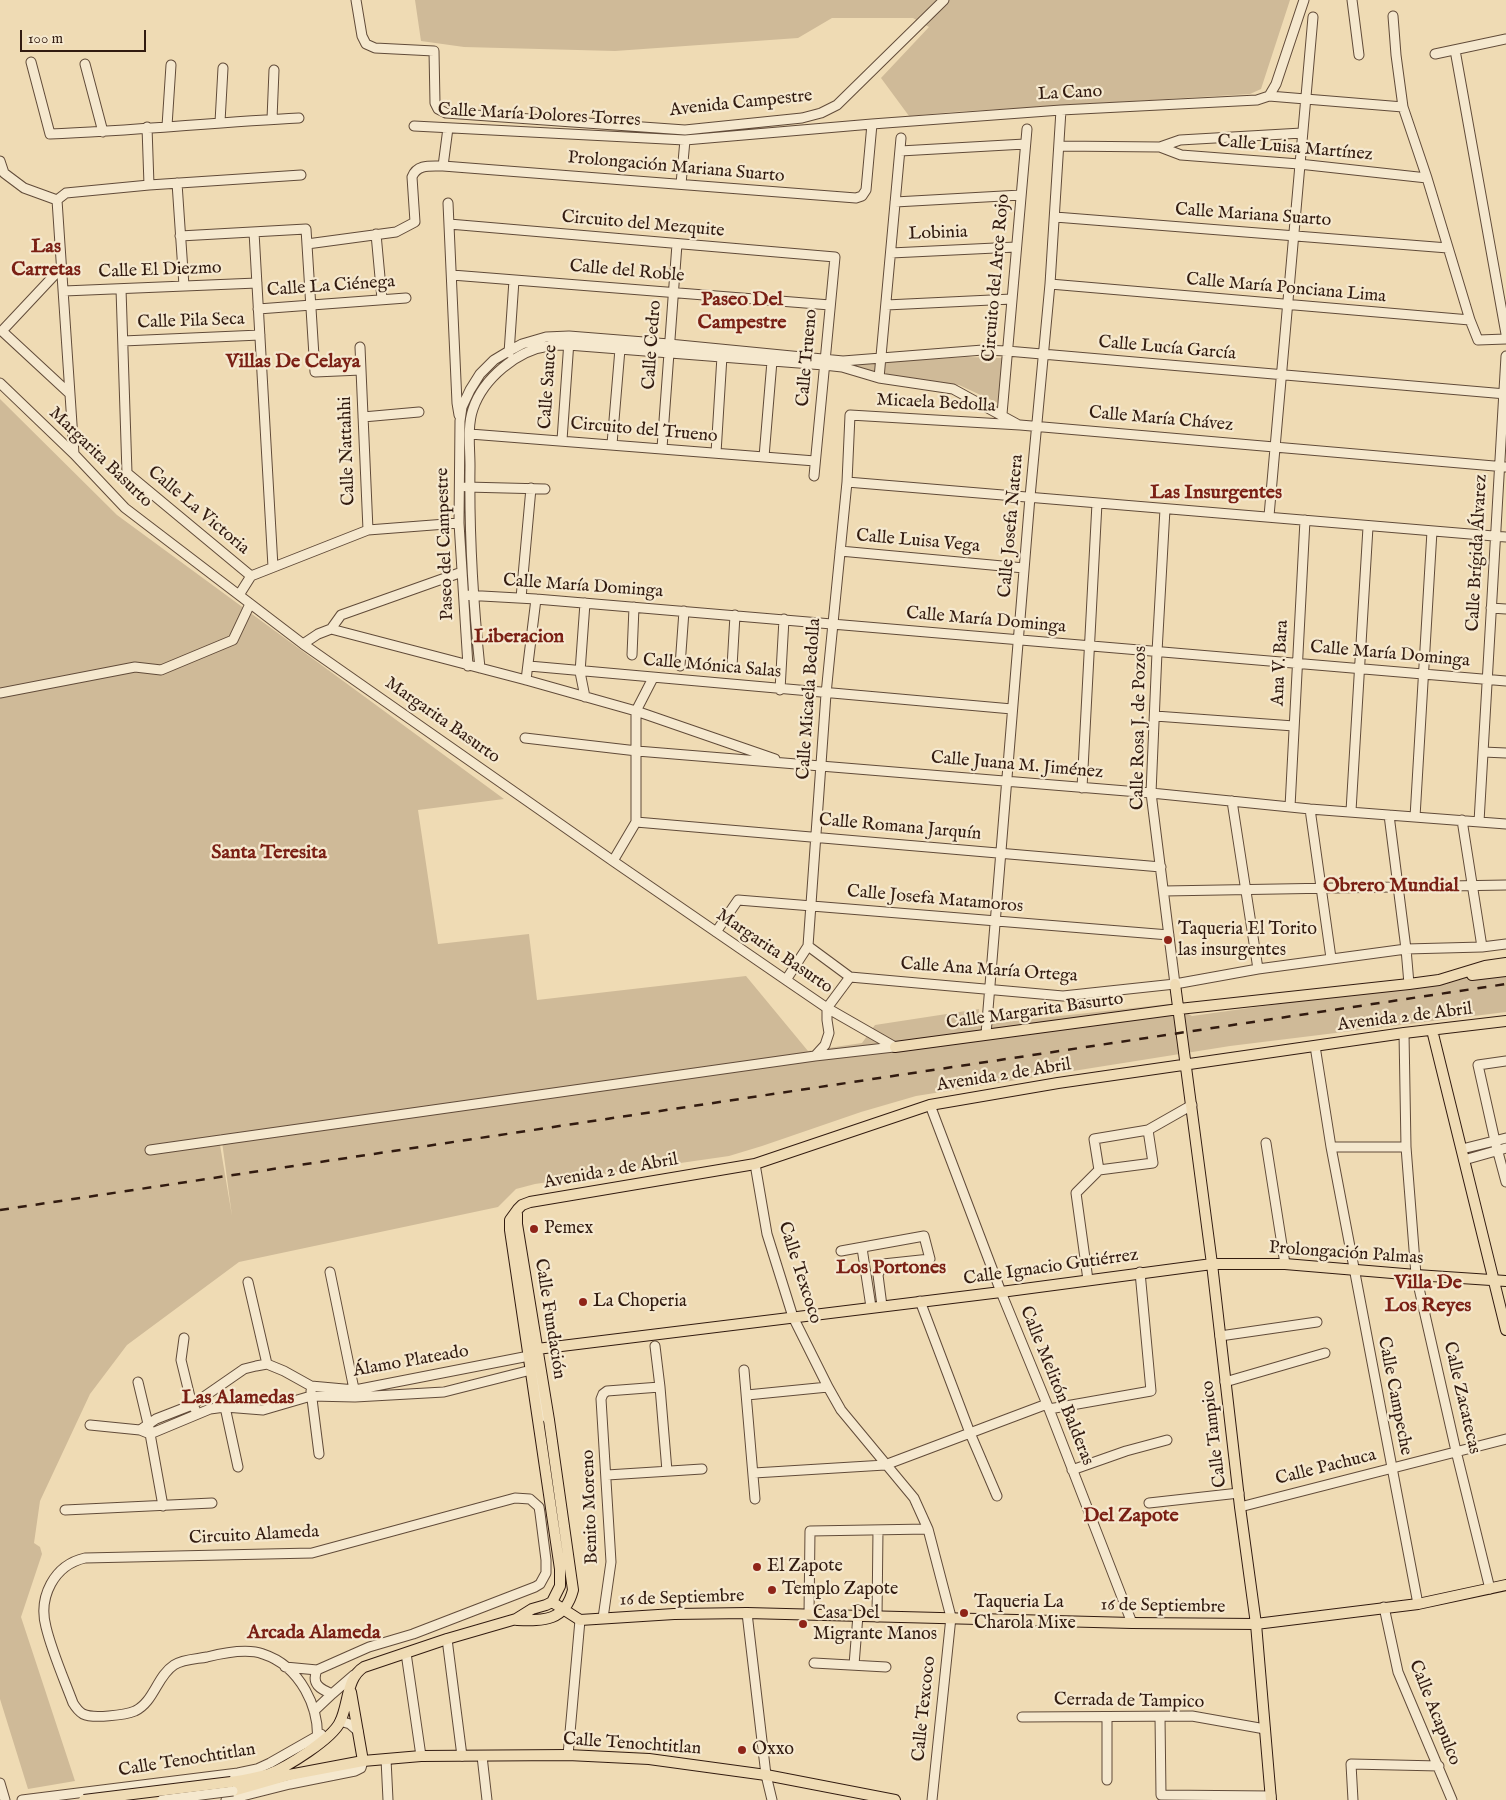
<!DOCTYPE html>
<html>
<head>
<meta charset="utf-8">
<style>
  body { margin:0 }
  #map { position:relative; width:1506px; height:1800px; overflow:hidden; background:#efdbb4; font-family:"IM FELL English",serif }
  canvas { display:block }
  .scale { position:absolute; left:20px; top:30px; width:126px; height:22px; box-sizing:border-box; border:2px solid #321b10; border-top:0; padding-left:6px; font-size:15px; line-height:18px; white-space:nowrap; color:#321b10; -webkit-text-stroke:4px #f5e8ce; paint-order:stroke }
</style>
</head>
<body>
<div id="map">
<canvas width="1506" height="1800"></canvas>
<div class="scale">100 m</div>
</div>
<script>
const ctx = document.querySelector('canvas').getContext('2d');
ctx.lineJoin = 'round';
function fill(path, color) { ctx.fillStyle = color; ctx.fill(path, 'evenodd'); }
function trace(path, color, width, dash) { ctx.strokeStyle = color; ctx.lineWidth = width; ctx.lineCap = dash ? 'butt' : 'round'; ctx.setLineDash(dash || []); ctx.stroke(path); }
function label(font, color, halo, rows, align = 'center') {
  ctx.font = font + ' "IM FELL English",serif'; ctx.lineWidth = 4.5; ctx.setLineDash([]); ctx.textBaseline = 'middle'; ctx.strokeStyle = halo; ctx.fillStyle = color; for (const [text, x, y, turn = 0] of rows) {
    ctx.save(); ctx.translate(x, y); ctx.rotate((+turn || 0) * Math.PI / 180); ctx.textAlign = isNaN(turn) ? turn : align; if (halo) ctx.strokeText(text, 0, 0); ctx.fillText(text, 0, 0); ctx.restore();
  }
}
const green = new Path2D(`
  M415 0H1290L1261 89 1250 94 953 112 909 116 881 78 929 27 913 18H832L798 38 615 51 464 47 421 41Z
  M967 357 1003 358 998 403 959 385 888 377 848 364Z
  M0 399 117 515 504 799 418 810 438 944 529 934 537 1000 746 976 808 1051 862 1043 875 1025 979 1009 978 1025 1169 1004 1192 1016 1506 972V1012L1230 1046 916 1096 861 1112 762 1146 729 1156 535 1184 516 1189 498 1207 239 1262 127 1345 90 1394 40 1501 34 1543 40 1547 42 1554 21 1617 75 1781 28 1789 0 1699ZM220 1134H221L232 1216 219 1139Z`);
const minor = new Path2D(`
  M356 0 362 36 366 44 375 48 434 51 435 103 438 109 446 113 685 130 802 118 821 113 837 105 944 0
  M1352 0 1359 55
  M1393 16 1396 55 1403 107 1427 178 1470 320 1478 340 1506 339
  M1455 50 1506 334
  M1435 54 1506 39
  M31 62 50 134C133 131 216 122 299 118
  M85 64 103 132
  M1269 96 1276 84 1304 0
  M272 119 274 70
  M220 122 223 68
  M167 126 171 65
  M414 126 685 140 872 124 1061 110 1257 100 1269 96 1403 107
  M147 127 149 185
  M1059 146 1160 147 1180 140 1302 133
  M1160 147 1181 155 1299 164 1427 178
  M900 151 1025 144
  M0 161 4 173 24 188 57 200 74 454
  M443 166 448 128
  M177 183 184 286
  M681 184 685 140
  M57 200 66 193 149 185 301 175
  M895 202 1021 195
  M448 203 457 403 459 415
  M1055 217 1448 248
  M449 224 835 257 814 476
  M254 232 273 567
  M376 234 382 299
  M180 236 306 229 315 372 361 370
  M307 244 396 232 415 222 412 177C417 164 430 166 443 166L856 198 862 196 866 190 872 124
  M891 253 1016 247
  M62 267 2 331 70 394
  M452 275 830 305
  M1050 284 1470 320
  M121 289 127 473 251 576
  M64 291 257 283
  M886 305 1012 299
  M258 309 406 298
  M123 341 260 335
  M360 347 368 530
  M509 353 514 280
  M879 378 901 138
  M0 383 74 454 125 508 303 644 613 861 786 980 827 1008 895 1047
  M1002 414 1027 129
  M363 417 419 412
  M470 434 815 461
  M562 440 569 341
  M612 444 620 349
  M662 448 677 244
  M716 453 722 356
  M764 457 772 361
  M847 482 1506 537
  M466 487 545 489
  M1165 509 1157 652 1151 793 1175 984
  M1269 516 1313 17
  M840 551 1024 568
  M239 595 251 576 368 530 459 523
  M464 595 536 599 1506 681
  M521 598 531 488
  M585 603 580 672 585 697
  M1491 608 1506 609
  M331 629 341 615 462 572
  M303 644 318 634 331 629 526 680 636 711 775 759
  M632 655 634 607
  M468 666 459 523 460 421 462 407 470 390 480 374 494 360 509 351 522 344 546 337 569 336 669 344 843 361 983 350 1007 351 1506 394
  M529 666 1012 709
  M680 666 684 611
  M732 667 735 615
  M480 668C473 601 469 534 470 466 470 448 467 426 473 409 483 379 517 350 549 346 555 345 562 345 568 345L824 365 842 367 879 378 953 389 1017 424
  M526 680 536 599
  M780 690 784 619
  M0 693 135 667 161 670 233 640 250 604
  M1155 716 1294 726
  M525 738 637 751 1151 793 1310 809 1506 824
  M1483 752 1506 753
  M1082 788 1097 503
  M1232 801 1258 969
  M1290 807 1305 520
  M1310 809 1331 958
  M1351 811 1368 527
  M1389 815 1406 949 1409 984
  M1415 817 1432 531
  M1462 820 1482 947
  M636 822 1161 867
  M1479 822 1506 356
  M613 861 636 822V711L653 678
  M1164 891 1506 885
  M716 932 738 900 1169 935
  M808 946 850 977 1063 996 1175 984 1258 969 1406 949 1482 947 1506 944
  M786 980 808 946 826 694 847 482 850 415 1020 425 1506 467
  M1404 1033 1406 1147 1416 1275 1456 1451 1490 1589
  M986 1034 1030 497 1050 284 1061 110
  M1315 1046 1331 1147 1418 1604
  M815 1056 825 1045 829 1033 827 1020V1008L850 977
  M1506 1061 1478 1065 1495 1141 1506 1182
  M930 1105 1001 1292 1049 1409 1132 1623
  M1266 1143 1285 1264
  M1331 1147H1406
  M1462 1149 1506 1138
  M150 1150 815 1056 894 1047
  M1464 1160 1506 1148
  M755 1164 767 1234 793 1317 828 1387 841 1410 914 1498 928 1529 951 1617 932 1800
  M1099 1170 1094 1139 1148 1130 1192 1105
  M862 1248 871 1307
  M841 1251 924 1236 930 1259 883 1264 878 1275 882 1306
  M330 1272 355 1394
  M1088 1280 1076 1193 1099 1170 1153 1163 1148 1130
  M248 1282 267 1364
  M920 1301 970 1433 997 1496
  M1220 1336 1317 1322
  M184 1338 181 1360 192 1405 195 1409
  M655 1346 660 1387 667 1471
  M744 1370 755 1499
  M138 1382 149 1428 163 1506
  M1225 1382 1325 1353
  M311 1391 319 1454
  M747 1395 828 1387
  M225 1407 238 1467
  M1049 1409 1151 1391 1140 1272
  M90 1425 140 1430 150 1434 210 1409 225 1407 263 1410 311 1396 355 1397 444 1392 531 1370 533 1365
  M140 1430 156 1419 192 1405 244 1369 256 1366 267 1364 284 1371 311 1386 355 1390 529 1356 536 1370 543 1414 549 1420
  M1072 1470 1126 1451 1167 1440
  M754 1473 885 1465 1047 1404
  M607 1475 702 1469
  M1149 1503 1239 1493
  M1240 1507 1506 1439
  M65 1510 212 1503
  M1384 1607 1398 1672 1452 1800
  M747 1613 766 1775 772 1800
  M809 1614 810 1531 928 1529
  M877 1617 878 1530
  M603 1618 611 1562 601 1399 603 1394 607 1391 660 1387
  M447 1639 462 1756
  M406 1653 421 1756
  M814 1663 886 1667
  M854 1665 858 1615
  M285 1667 317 1670 369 1647 413 1634 535 1587 540 1584 546 1573V1560L540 1513 539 1507 530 1499 515 1498 312 1553 85 1558C54 1565 38 1597 46 1627 52 1652 64 1679 73 1703 76 1708 78 1711 83 1714 93 1719 125 1715 135 1711 154 1702 157 1676 174 1665 183 1659 197 1659 207 1657 223 1653 247 1648 263 1654 300 1666 321 1708 317 1745
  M317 1670C311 1684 320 1689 332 1694L354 1675
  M314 1711 332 1694
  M1022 1717 1192 1716 1265 1729
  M1107 1717V1780
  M1160 1717 1161 1795 1271 1796
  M340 1721 350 1724 358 1731
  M568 1755 580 1620
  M482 1756 487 1800
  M386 1759 388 1800
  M0 1783 5 1800
  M22 1800 238 1773 257 1769 270 1763 321 1734
  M226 1800 290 1784 355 1771 361 1768 363 1761
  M1353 1800 1351 1764 1439 1766`);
const major = new Path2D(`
  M1472 975 1506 971
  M1175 984 1212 1264 1240 1507 1256 1624 1271 1800
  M1432 1030 1506 1330
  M895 1047 1179 1009 1409 984 1439 980 1485 966 1506 963
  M537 1349 1001 1292 1212 1264H1285L1416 1275 1506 1281
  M552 1602 580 1620 674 1614 747 1613 1132 1623 1256 1624 1418 1604 1506 1585
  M517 1620C544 1621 565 1621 573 1590L549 1420 517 1224V1214
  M351 1692 363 1761
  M231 1782C244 1780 256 1778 269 1774 287 1767 332 1739 340 1722 349 1704 346 1678 364 1667L447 1639 516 1619 532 1609 546 1605 552 1602 560 1586V1569L510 1230V1220L518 1209 522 1205 530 1202 755 1164 930 1105 1058 1083 1404 1033 1506 1021
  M233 1791 289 1775 363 1761 421 1756 568 1755 649 1759 766 1775 895 1800`);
const rail = new Path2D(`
  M0 1210 1506 984`);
const minorBridge = new Path2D(`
  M162 1800 233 1791`);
const majorBridge = new Path2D(`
  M84 1800 231 1782`);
const markers = [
  [1168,940,5,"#8f2418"],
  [534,1229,5,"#8f2418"],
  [583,1302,5,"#8f2418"],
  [757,1567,5,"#8f2418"],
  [772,1590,5,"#8f2418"],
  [964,1613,5,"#8f2418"],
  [803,1624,5,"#8f2418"],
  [742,1750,5,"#8f2418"]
];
const streetNames = [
  ["La Cano",1070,94,-3],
  ["Avenida Campestre",741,104,-6],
  ["Calle María Dolores Torres",539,116,3],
  ["Calle Luisa Martínez",1295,149,5],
  ["Prolongación Mariana Suarto",676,168,5],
  ["Calle Mariana Suarto",1253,216,4],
  ["Circuito del Mezquite",643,225,5],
  ["Lobinia",938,234,-2],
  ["Calle El Diezmo",160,271,-2],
  ["Calle del Roble",627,272,5],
  ["Circuito del Arce Rojo",997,278,-85],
  ["Calle La Ciénega",331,287,-4],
  ["Calle María Ponciana Lima",1286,289,5],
  ["Calle Pila Seca",191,322,-2],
  ["Calle Cedro",653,345,-86],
  ["Calle Lucía García",1167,349,5],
  ["Calle Trueno",808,358,-85],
  ["Calle Sauce",549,387,-86],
  ["Micaela Bedolla",936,404,3],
  ["Calle María Chávez",1161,420,5],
  ["Circuito del Trueno",644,431,5],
  ["Calle Nattahhi",348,451,-92],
  ["Margarita Basurto",100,458,44],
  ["Calle La Victoria",198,511,40],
  ["Calle Josefa Natera",1012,526,-85],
  ["Calle Luisa Vega",918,542,5],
  ["Paseo del Campestre",446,544,-92],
  ["Calle Brígida Álvarez",1478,553,-87],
  ["Calle María Dominga",583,587,4],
  ["Calle María Dominga",986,621,5],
  ["Calle María Dominga",1390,655,5],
  ["Ana V. Bara",1281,663,-87],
  ["Calle Mónica Salas",712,667,5],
  ["Calle Micaela Bedolla",810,699,-86],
  ["Margarita Basurto",442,721,35],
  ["Calle Rosa J. de Pozos",1140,728,-89],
  ["Calle Juana M. Jiménez",1017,766,5],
  ["Calle Romana Jarquín",900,828,5],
  ["Calle Josefa Matamoros",935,900,5],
  ["Margarita Basurto",774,952,34],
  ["Calle Ana María Ortega",989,971,4],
  ["Calle Margarita Basurto",1035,1012,-8],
  ["Avenida 2 de Abril",1405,1018,-7],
  ["Avenida 2 de Abril",1004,1076,-9],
  ["Avenida 2 de Abril",611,1172,-10],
  ["Prolongación Palmas",1346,1254,4],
  ["Calle Ignacio Gutiérrez",1051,1268,-8],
  ["Calle Texcoco",799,1273,72],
  ["Calle Fundación",549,1319,81],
  ["Álamo Plateado",411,1362,-10],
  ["Calle Melitón Balderas",1056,1386,68],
  ["Calle Campeche",1394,1396,79],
  ["Calle Zacatecas",1461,1398,77],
  ["Calle Tampico",1215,1434,-97],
  ["Calle Pachuca",1326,1468,-14],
  ["Benito Moreno",591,1507,-92],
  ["Circuito Alameda",254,1536,-3],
  ["16 de Septiembre",682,1599,-2],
  ["16 de Septiembre",1163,1607,1],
  ["Cerrada de Tampico",1129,1702,1],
  ["Calle Texcoco",925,1709,-84],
  ["Calle Acapulco",1434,1713,68],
  ["Calle Tenochtitlan",632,1745,4],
  ["Calle Tenochtitlan",187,1761,-9]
];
const poiNames = [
  ["Taqueria El Torito",1178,930],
  ["las insurgentes",1178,951],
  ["Pemex",544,1229],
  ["La Choperia",593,1302],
  ["El Zapote",767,1567],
  ["Templo Zapote",782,1590],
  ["Taqueria La",974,1603],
  ["Charola Mixe",974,1624],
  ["Casa Del",813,1614],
  ["Migrante Manos",813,1635],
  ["Oxxo",752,1750]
];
const quarterNames = [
  ["Las",46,248],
  ["Carretas",46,271],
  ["Paseo Del",742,301],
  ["Campestre",742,324],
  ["Villas De Celaya",293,363],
  ["Las Insurgentes",1216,494],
  ["Liberacion",519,638],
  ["Santa Teresita",269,854],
  ["Obrero Mundial",1391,887],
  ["Los Portones",891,1269],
  ["Villa De",1428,1284],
  ["Los Reyes",1428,1307],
  ["Las Alamedas",238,1399],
  ["Del Zapote",1131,1517],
  ["Arcada Alameda",314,1634]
];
fill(green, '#cfba98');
trace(minor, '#614b39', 11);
trace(major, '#321b10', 12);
trace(minor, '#f5e8ce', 9);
trace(major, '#efdbb4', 10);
trace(rail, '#321b10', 2.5, [9, 9]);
trace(minorBridge, '#614b39', 11, []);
trace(majorBridge, '#321b10', 12, []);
trace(minorBridge, '#f5e8ce', 9);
trace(majorBridge, '#efdbb4', 10);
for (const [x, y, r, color] of markers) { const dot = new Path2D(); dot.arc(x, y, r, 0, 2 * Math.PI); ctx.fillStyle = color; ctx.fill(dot); trace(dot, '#f5e8ce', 2); }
label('18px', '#321b10', '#f5e8ce', streetNames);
label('18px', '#321b10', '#f5e8ce', poiNames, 'left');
label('bold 20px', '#7a1f14', '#f5e8ce', quarterNames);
</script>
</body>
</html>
